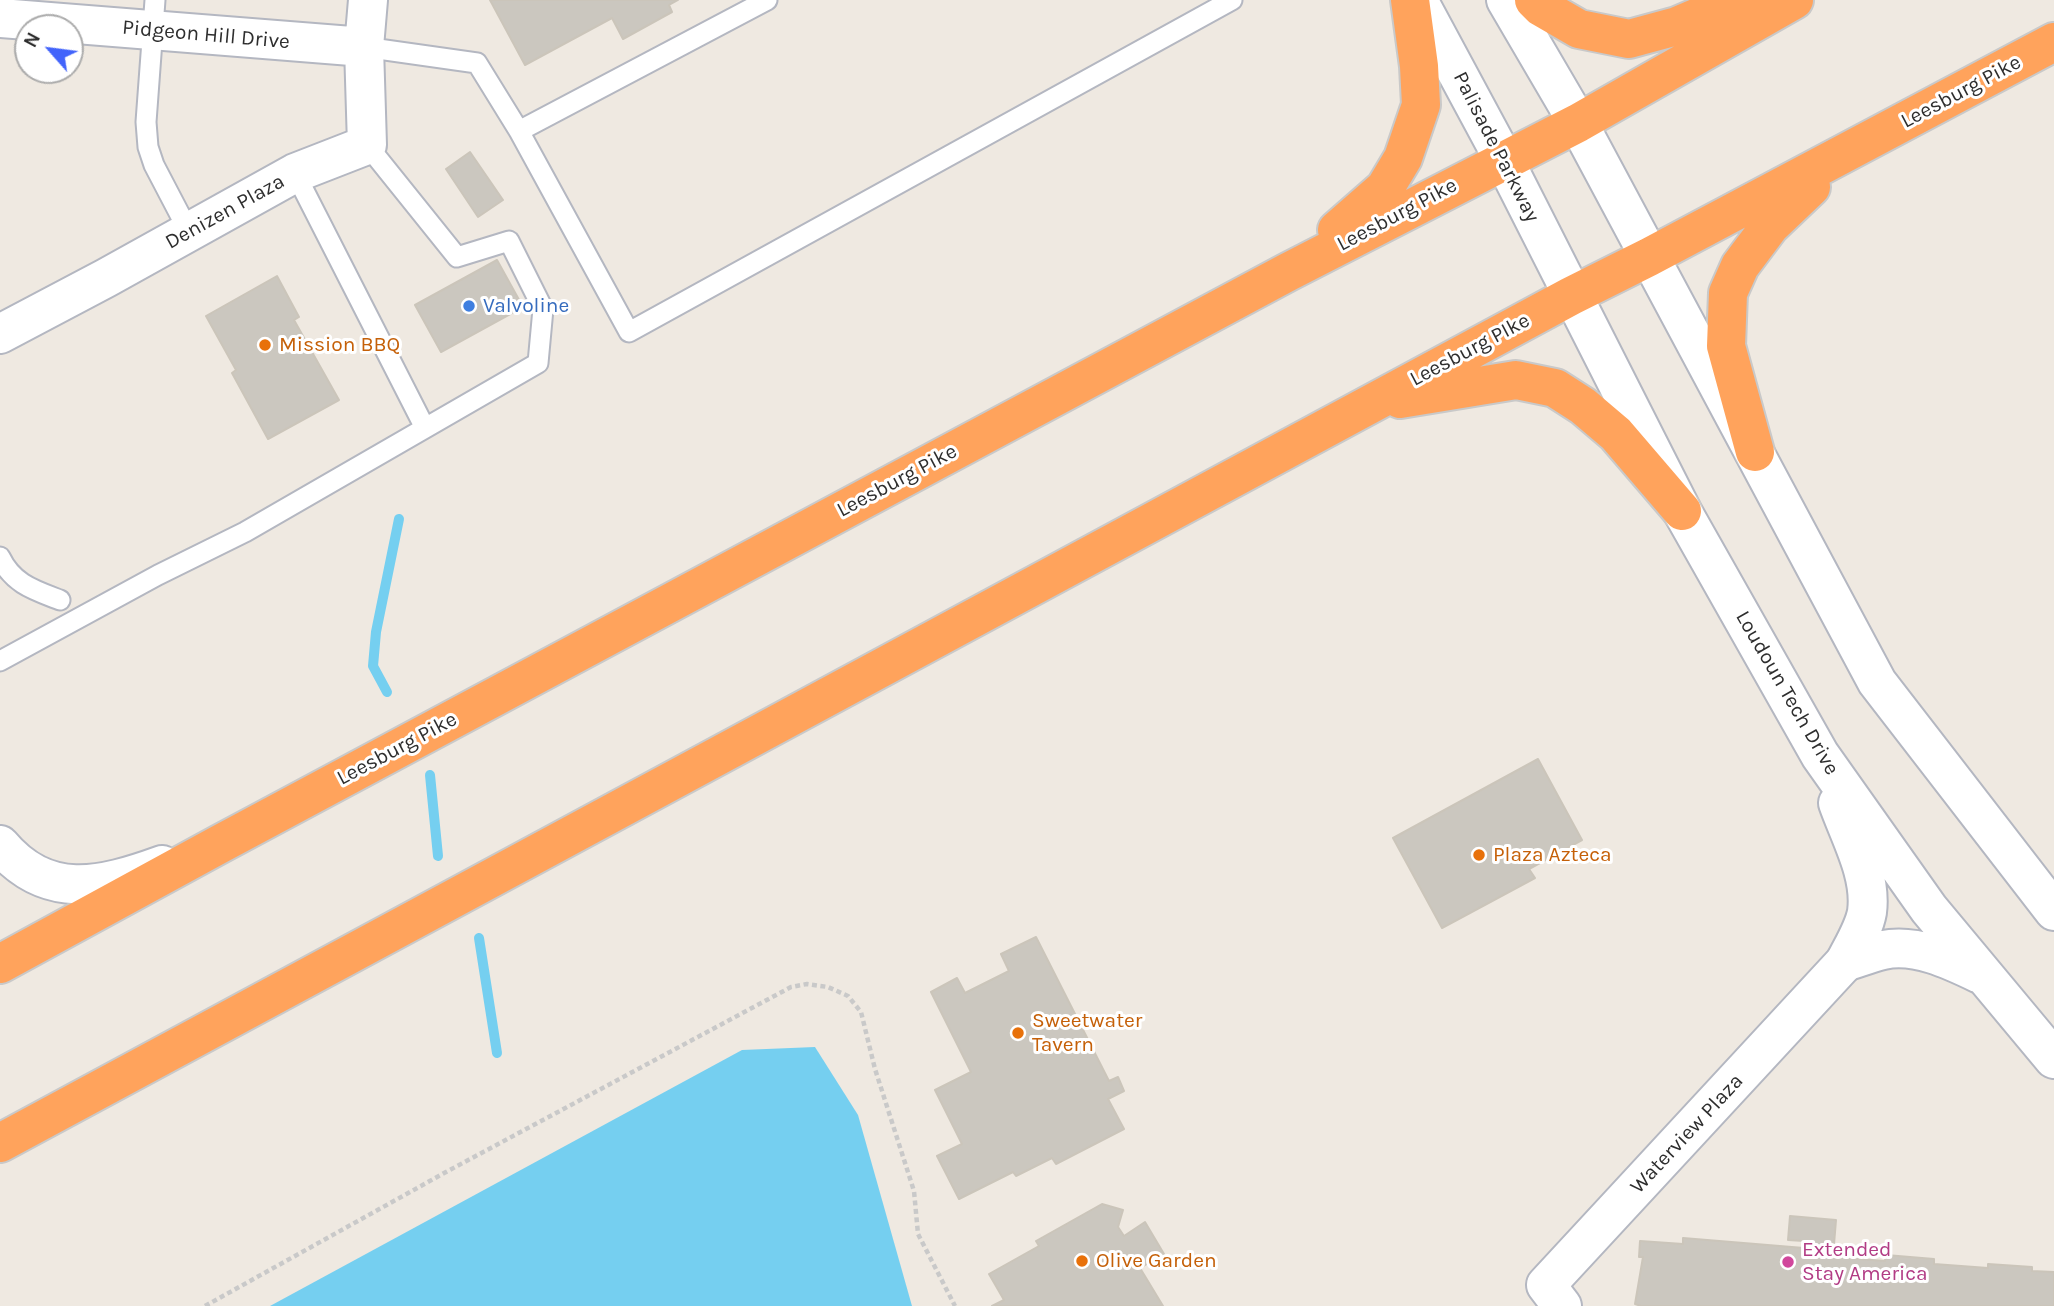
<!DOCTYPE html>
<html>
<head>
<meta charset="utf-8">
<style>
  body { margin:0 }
  #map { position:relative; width:2054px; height:1306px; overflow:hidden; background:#efe9e1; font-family:Karla,sans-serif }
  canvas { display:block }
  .north { position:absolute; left:14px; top:14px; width:70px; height:70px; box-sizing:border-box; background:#fff; border:2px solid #ababab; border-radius:50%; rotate:298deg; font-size:19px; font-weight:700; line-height:28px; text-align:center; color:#2e2e2e }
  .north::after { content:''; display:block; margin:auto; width:24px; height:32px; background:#4264fb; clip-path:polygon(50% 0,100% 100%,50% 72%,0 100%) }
</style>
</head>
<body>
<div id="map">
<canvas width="2054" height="1306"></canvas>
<div class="north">N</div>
</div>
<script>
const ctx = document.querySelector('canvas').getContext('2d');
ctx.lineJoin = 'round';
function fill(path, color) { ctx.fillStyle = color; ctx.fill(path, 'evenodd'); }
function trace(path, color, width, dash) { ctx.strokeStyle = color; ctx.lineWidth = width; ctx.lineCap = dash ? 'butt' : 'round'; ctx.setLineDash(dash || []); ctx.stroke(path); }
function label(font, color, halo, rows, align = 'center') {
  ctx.font = font + ' Karla,sans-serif'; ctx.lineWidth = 6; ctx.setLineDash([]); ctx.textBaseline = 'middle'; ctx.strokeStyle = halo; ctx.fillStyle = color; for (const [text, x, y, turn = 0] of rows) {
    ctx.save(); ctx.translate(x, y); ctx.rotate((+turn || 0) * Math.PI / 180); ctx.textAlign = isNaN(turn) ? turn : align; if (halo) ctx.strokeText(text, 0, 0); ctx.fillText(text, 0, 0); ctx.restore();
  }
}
const water = new Path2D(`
  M815 1047 858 1115 912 1306H270L742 1050Z`);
const stream = new Path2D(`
  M387 692 373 666 376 632 399 519
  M430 775 438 856
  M479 938 497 1053`);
const building = new Path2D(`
  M490 0H678L669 5 672 12 623 39 612 18 525 65Z
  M470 152 503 200 478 217 446 169Z
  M497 260 523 307 441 352 415 305Z
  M277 276 299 317 294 320 339 400 268 439 232 373 236 370 206 316Z
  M1538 759 1582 840 1529 869 1535 878 1442 928 1393 838Z
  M1036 937 1109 1081 1118 1077 1124 1091 1108 1099 1124 1129 1056 1164 1052 1158 1016 1176 1013 1172 959 1199 937 1156 962 1144 935 1090 971 1072 931 992 957 978 965 993 1009 971 1001 954Z
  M1102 1204 1123 1210 1118 1227 1124 1236 1145 1222 1164 1254 1140 1268 1163 1306H992L1004 1300 989 1274 1039 1246 1036 1241Z
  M1790 1216 1836 1220 1833 1257 1885 1261 1886 1255 1934 1259V1264L1988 1268V1264L2032 1267V1271L2054 1272V1306H1641L1635 1304 1643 1257H1639L1640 1241 1683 1244V1238L1804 1248V1241L1788 1240Z`);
const path = new Path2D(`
  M205 1306 446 1172 791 987 807 984 828 987 848 996 861 1012 875 1069 914 1191 918 1234 955 1306`);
const lane = new Path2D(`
  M155 0 146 122 148 147 154 165 189 232
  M364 47 477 63 519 131 767 0
  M519 131 629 332 1232 0
  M295 173 425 428
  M0 557C13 584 34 590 60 600
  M0 661 158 575 245 532 538 363 543 309 509 241 457 257 367 145`);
const street = new Path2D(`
  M0 18 364 47 368 0
  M0 334 106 278 295 173 367 145 364 47
  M0 845C47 901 101 887 162 865
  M1562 1306 1546 1285 1845 962`);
const secondary = new Path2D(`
  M1418 0 1504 160 1682 511 1820 755 1929 909 2054 1059
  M1506 0 1578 123 1877 682 2054 911
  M1838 803C1850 837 1872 875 1867 912 1864 929 1853 946 1845 962
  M1845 962C1858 958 1870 953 1883 950 1916 943 1951 960 1980 974`);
const highway = new Path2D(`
  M1534 0 1541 7 1579 29 1629 39 1677 26 1738 0
  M1337 230 1385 188 1403 158 1421 105 1419 66 1410 0
  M1400 399 1516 380 1555 388 1583 406 1616 434 1682 511
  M1755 452 1726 346 1728 293 1740 266 1770 226 1811 187
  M0 964 220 844 1288 272 1578 123 1794 0
  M0 1143 1571 296 1649 257 2054 42`);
const markers = [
  [469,306,7,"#3f7fe0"],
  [265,345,7,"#e8710a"],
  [1479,855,7,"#e8710a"],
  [1018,1033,7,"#e8710a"],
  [1082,1261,7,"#e8710a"],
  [1788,1262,7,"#d1479c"]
];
const streetNames = [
  ["Pidgeon Hill Drive",206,35,5],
  ["Leesburg Pike",1961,92,-28],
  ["Palisade Parkway",1496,147,63],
  ["Denizen Plaza",225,212,-29],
  ["Leesburg Pike",1397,215,-28],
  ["Leesburg PIke",1470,350,-28],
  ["Leesburg Pike",897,481,-28],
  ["Loudoun Tech Drive",1787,693,60],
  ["Leesburg Pike",397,749,-28],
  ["Waterview Plaza",1687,1134,-47]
];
const shopNames = [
  ["Valvoline",483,306]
];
const foodNames = [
  ["Mission BBQ",279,345],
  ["Plaza Azteca",1493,855],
  ["Sweetwater",1032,1021],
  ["Tavern",1032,1045],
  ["Olive Garden",1096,1261]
];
const hotelNames = [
  ["Extended",1802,1250],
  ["Stay America",1802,1274]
];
fill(water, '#75cff0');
trace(stream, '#75cff0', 10);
fill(building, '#cbc7bf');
trace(building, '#cbc5ba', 2);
trace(lane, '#b4b7c1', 23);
trace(street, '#b4b7c1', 42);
trace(secondary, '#b4b7c1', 42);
trace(highway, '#c9c9c9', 42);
trace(path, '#c9c9c9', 4.5, [5, 3.5]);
trace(lane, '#fff', 19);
trace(street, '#fff', 38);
trace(secondary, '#fff', 38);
trace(highway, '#ffa35c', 38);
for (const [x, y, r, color] of markers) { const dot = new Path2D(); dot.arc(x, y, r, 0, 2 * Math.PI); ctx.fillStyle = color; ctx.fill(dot); trace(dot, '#fff', 2.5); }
label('21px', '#2e2e2e', '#fff', streetNames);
label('21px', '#366cbe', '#fff', shopNames, 'left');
label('21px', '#c56008', '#fff', foodNames, 'left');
label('21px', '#b23c85', '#fff', hotelNames, 'left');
</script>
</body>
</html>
